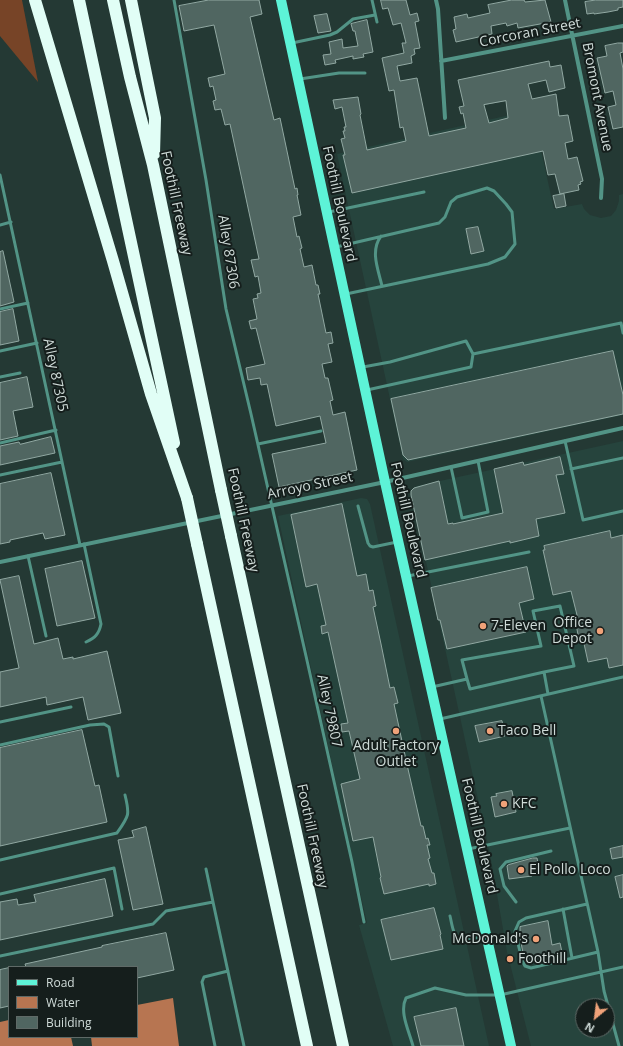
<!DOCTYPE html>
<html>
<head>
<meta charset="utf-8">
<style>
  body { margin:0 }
  #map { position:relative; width:623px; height:1046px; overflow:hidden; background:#243934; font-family:"Open Sans",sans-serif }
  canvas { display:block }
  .legend { position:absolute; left:8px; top:966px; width:130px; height:72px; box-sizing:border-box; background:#151e1c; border:1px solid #5f6a67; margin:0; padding:5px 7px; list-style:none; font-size:12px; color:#cfdbd8 }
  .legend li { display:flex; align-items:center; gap:8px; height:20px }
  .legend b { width:20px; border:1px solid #5f6a67 }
  .north { position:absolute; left:575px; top:998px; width:40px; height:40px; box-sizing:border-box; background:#151e1c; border:1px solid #5f6a67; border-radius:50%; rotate:209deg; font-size:11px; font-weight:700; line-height:16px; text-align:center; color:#cfdbd8 }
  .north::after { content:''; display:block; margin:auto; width:14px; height:18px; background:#f0a279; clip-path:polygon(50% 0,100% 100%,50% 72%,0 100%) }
</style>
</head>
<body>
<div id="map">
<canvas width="623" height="1046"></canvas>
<ul class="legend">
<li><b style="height:5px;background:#5df3d7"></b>Road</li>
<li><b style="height:11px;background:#b77551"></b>Water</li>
<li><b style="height:11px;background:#506661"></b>Building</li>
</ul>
<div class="north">N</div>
</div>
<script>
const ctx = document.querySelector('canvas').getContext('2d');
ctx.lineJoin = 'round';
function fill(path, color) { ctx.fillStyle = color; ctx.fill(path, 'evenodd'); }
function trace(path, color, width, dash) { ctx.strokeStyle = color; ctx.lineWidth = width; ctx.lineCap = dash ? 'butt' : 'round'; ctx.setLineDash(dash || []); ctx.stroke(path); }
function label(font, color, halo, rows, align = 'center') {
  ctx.font = font + ' "Open Sans",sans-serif'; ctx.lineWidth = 4; ctx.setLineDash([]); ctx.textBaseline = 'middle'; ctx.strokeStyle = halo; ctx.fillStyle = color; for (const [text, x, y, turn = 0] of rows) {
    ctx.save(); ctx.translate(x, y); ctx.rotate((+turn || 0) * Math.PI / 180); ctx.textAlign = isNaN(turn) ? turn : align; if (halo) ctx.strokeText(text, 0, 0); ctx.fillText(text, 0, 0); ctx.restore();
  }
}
const built = new Path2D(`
  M532 110 554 209 582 204 584 209 590 215 601 218 611 216 616 210 619 201V195L623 194V415L407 462 403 459 337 154Z
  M623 441V1046H531L507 952 490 854 411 493 412 489 417 486ZM583 1006H607V1030H583Z
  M361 498 367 499 370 504 489 1046H393L359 925 367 923 347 834 278 516Z`);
const green = new Path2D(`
  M0 0H22L38 82 0 36Z`);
const water = new Path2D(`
  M173 998 179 1046H92L91 1037H137V1005Z
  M9 1020V1037H71L73 1046H0V1022Z`);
const building = new Path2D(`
  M209 0H259L262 14 250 17 274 120 280 118 295 189 297 188 298 195H297L301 215 293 217 297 237 299 236 302 248 300 249 304 267 312 265 316 285H318L320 294H318L326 333 331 332 333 343 328 344 332 362 322 364 325 378H328L333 400 330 401 333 415 345 412 357 470 279 487 272 454 326 443 320 416 276 426 267 384 261 385 260 378 248 380 246 368 265 364 256 328 251 329 249 321 257 319 253 299 258 298 257 294 261 293 258 276 255 277 251 260 259 259 230 124 225 125 221 109 215 110 213 101 216 100 213 86 210 87 208 78 225 74 214 25 184 31 179 6Z
  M381 0H406L410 15 417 13 419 21 415 22 420 48 414 49 415 54 411 56 412 63 397 66 400 81 417 78 429 136 466 128 463 113 461 114 459 107 464 106 458 80 549 61 550 67 561 65 565 88 549 92 546 80 528 84 532 99 556 94 559 116 568 115 573 141 565 143 568 159 577 157 583 181 580 182 581 184 578 185 579 190 560 194 555 174 548 175 543 151 352 193 343 155H345L341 139 345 138 343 131H345L344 127H346L342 107 335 109 333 100 358 97 361 114 360 115 367 150 406 141 403 127 400 128 394 90 389 91 382 58 404 53 402 43H406L401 23 393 25 388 8 383 9ZM506 101 508 118 489 123 484 105Z
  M512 0H524L525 2 545 0 551 22 518 28 517 23 507 26 506 23 491 26 492 34 456 42 453 30 456 29 454 17 467 14 468 18 490 13 488 5Z
  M596 0H623V7L618 8V10L608 12 594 14V13L587 14 585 2Z
  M327 14 331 31 318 33 314 16Z
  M367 20 373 52 363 54 364 57 353 59V56L335 60 336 63 325 65 323 55 331 54 329 42 342 39 343 48 358 46 355 31H353L351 24Z
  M618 43H623V52L620 53 623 69V127L613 129 608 107 616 105 613 91 605 93 597 58 607 56 605 46Z
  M564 194 566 206 556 208 553 196Z
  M478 227 484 251 471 254 466 229Z
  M3 251 14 302 0 306V252Z
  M13 309 19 341 0 345V312Z
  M613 351 623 395V414L408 460 403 455 391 399Z
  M27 377 33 407 13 411 18 436 0 440V383Z
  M51 437 55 453 0 465V446L19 442 20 444Z
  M560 457 564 474 556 475 565 513 536 519 539 536 510 543V541L425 560 411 495V491L414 488 439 481 448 524 453 523V524L503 513 494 469 523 462 524 465Z
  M51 473 65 535 45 539 43 533 10 540V542L0 544V484Z
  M342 504 357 576 366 574 369 591 373 590 376 606 373 607 381 644 390 688 394 687 398 703 394 704 408 769 421 826H423L426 839 428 838 430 845H427L430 858 428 859 432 873H434L436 884 429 886V884L384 894 380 878 381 877 373 837 353 841 341 784 360 779 349 731 342 732 341 724 348 723 328 632 322 634 321 626 326 625 317 584 306 587 291 515Z
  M610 531 611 538 623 535V665L609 668 607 658 588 662 583 639 579 640 576 624 579 623 571 591 553 595 543 550H545L544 546Z
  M82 561 95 618 57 626 45 569Z
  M527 567 534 599 519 603 526 632 447 649 440 620H438L431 588Z
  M19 576 34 644 58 638 63 659 73 657V659L107 651 121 713 88 720 83 697 47 705 46 697 0 707V672L19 668 0 580Z
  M502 721 505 736 479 742 475 726Z
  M82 730 95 786 99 785 107 822 0 846V748Z
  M512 791 516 812 495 817 491 797 497 796 496 794Z
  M146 827 163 904 133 910 118 840 134 837 132 831Z
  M623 846V857L612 859 610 849Z
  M533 858H537L539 868H535L536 874H532V876L509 879 507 866 508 865Z
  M623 875V897L620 898 615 877Z
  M105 879 113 916 0 940V902L17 899 18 905 36 902 34 895Z
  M434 908 441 934 440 935 443 949 391 960 381 920Z
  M548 921 552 945 560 943 563 957 537 963 536 959 528 961 527 957H524L522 948 520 936V927Z
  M166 933 174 970 137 978V967H26L25 964 102 947V946Z
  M9 968V1006L0 1008V970Z
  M456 1008 464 1046H421L414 1017Z`);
const lane = new Path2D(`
  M174 0 206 180 226 309 251 414 306 656 352 862 364 922
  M372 0 377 22
  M292 43 330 35 337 32 353 19 375 15
  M300 79 339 73H365
  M0 175 80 545
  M329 212 424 192
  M0 225 11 222
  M381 236C370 251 378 269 382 286
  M336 247 439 223 445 217 451 202 457 197 487 188 494 191 506 204 512 212 515 244 505 257 488 264 346 294
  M0 309 28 303
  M0 351 37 343
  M473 354 621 323 623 333
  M363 367 390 362 466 341 473 354 471 367 367 390
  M0 377 20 373
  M565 441 583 520 623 511
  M0 443 56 430
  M258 444 321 431
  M451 467 462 518 488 512 478 461
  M571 469 623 458
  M0 475 62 462
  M358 506 368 543 370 546 373 547 397 542
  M84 544 101 624C99 634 95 638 86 642
  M28 556 46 636
  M408 576 529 552
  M467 679 462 660 541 646 533 611 560 606 574 666 544 672
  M432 687 467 679 470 689 544 672 548 694
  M541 696 598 952 604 991 619 1046
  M440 719 623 677
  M0 722 71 707
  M0 745 90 725 104 724 109 727 118 776
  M468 849 570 828
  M0 860 117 833C129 816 130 815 125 795
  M206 869 213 902
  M0 894 114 868 122 909
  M516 902 504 886 500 869 506 862 551 851
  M587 904 526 918 519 922 515 931 522 960 525 966 531 968 598 952
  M563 909 572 958
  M450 916C452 924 453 938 462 941L485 936
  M0 956 153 924 166 911 213 902 244 1046
  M215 1046 202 982 204 977 228 971
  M413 1046C409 1031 399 1012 406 998L435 988 466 995H500L623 967`);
const street = new Path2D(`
  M436 0 438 9 445 118
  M565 0 602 179 601 198
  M441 61 623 26
  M0 562 385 482 623 428`);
const primary = new Path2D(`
  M281 0 385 482 511 1046`);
const highway = new Path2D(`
  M35 0 113 261 151 394 187 498
  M79 0 174 443
  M113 0 130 77 153 165 221 490
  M131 0 155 118 154 154
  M231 536 343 1046
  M197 544 307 1046`);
const highwayBridge = new Path2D(`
  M221 490 231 536
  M187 498 197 544`);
const markers = [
  [483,626,4,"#f0a279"],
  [600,631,4,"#f0a279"],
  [396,731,4,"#f0a279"],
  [490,731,4,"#f0a279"],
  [504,804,4,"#f0a279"],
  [521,870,4,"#f0a279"],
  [536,939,4,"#f0a279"],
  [510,959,4,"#f0a279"]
];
const streetNames = [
  ["Corcoran Street",530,33,-11],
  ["Bromont Avenue",597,97,79],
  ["Foothill Freeway",176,203,78],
  ["Foothill Boulevard",339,204,78],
  ["Alley 87306",228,252,81],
  ["Alley 87305",55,375,78],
  ["Arroyo Street",310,486,-12],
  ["Foothill Freeway",243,520,78],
  ["Foothill Boulevard",408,520,77],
  ["Alley 79807",329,711,78],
  ["Foothill Freeway",312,836,78],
  ["Foothill Boulevard",479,836,77]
];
const poiNames = [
  ["Office",592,623,"right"],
  ["Depot",592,639,"right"],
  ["7-Eleven",491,626],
  ["Taco Bell",498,731],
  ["Adult Factory",396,746,"center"],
  ["Outlet",396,762,"center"],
  ["KFC",512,804],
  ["El Pollo Loco",529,870],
  ["McDonald's",528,939,"right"],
  ["Foothill",518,959]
];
fill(built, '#26443d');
fill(green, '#774427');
fill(water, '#b77551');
fill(building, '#506661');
trace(building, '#91a8a2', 1);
trace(lane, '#529486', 3);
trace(street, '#529486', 4);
trace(primary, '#5df3d7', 10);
trace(highway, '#e1fef6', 12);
trace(highwayBridge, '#e1fef6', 12);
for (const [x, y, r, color] of markers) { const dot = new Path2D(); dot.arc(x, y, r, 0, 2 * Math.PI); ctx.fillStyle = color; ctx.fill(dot); trace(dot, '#151e1c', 1.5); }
label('14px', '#cfdbd8', '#151e1c', streetNames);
label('14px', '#cfdbd8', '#151e1c', poiNames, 'left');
</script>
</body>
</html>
